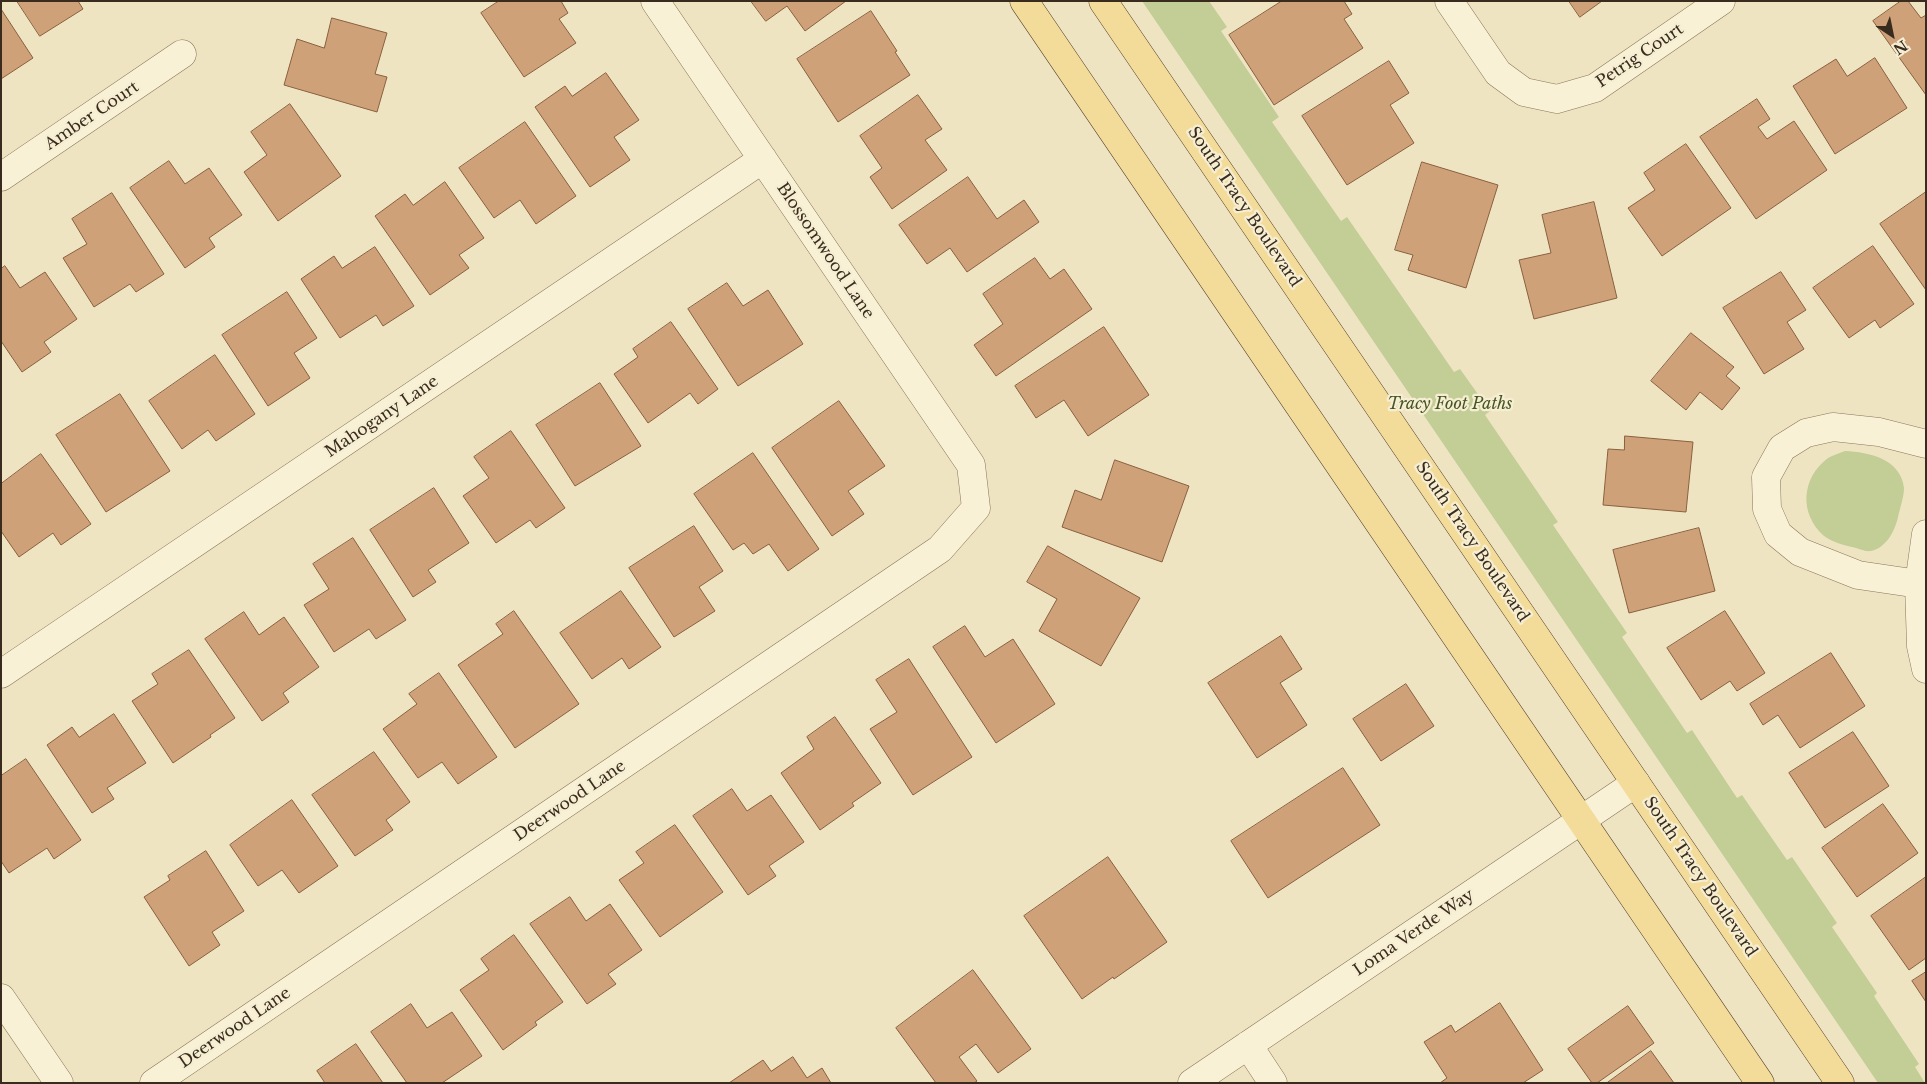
<!DOCTYPE html>
<html>
<head>
<meta charset="utf-8">
<style>
  body { margin:0 }
  #map { position:relative; width:1927px; height:1084px; overflow:hidden; background:#efe4c2; font-family:"Libre Baskerville",serif }
  canvas { display:block }
  .frame { position:absolute; inset:0; border:2px solid #392c1e; pointer-events:none }
  .north { position:absolute; left:1867px; top:10px; width:50px; height:50px; -webkit-text-stroke:4px #f6eed2; paint-order:stroke; rotate:146deg; font-size:14px; font-weight:700; line-height:20px; text-align:center; color:#392c1e }
  .north::after { content:''; display:block; margin:auto; width:18px; height:22px; background:#392c1e; clip-path:polygon(50% 0,100% 100%,50% 72%,0 100%) }
</style>
</head>
<body>
<div id="map">
<canvas width="1927" height="1084"></canvas>
<div class="frame"></div>
<div class="north">N</div>
</div>
<script>
const ctx = document.querySelector('canvas').getContext('2d');
ctx.lineJoin = 'round';
function fill(path, color) { ctx.fillStyle = color; ctx.fill(path, 'evenodd'); }
function trace(path, color, width, dash) { ctx.strokeStyle = color; ctx.lineWidth = width; ctx.lineCap = dash ? 'butt' : 'round'; ctx.setLineDash(dash || []); ctx.stroke(path); }
function label(font, color, halo, rows, align = 'center') {
  ctx.font = font + ' "Libre Baskerville",serif'; ctx.lineWidth = 4.5; ctx.setLineDash([]); ctx.textBaseline = 'middle'; ctx.strokeStyle = halo; ctx.fillStyle = color; for (const [text, x, y, turn = 0] of rows) {
    ctx.save(); ctx.translate(x, y); ctx.rotate((+turn || 0) * Math.PI / 180); ctx.textAlign = isNaN(turn) ? turn : align; if (halo) ctx.strokeText(text, 0, 0); ctx.fillText(text, 0, 0); ctx.restore();
  }
}
const green = new Path2D(`
  M1142 1H1209L1227 27 1221 31 1279 117 1272 122 1341 221 1347 217 1454 372 1460 369 1490 411 1485 415 1558 522 1553 525 1627 633 1622 637 1687 733 1692 730 1737 798 1742 795 1787 860 1792 857 1837 923 1832 927 1877 993 1874 996 1919 1064 1915 1067 1925 1083H1878Z
  M1845 451C1869 452 1901 459 1904 488 1904 497 1900 508 1898 517 1895 531 1886 548 1871 551 1865 552 1858 548 1852 547 1843 545 1832 542 1824 536 1799 514 1801 478 1828 458 1833 455 1840 453 1845 451Z`);
const building = new Path2D(`
  M17 1H78L83 9 40 36Z
  M499 1H561L568 13 559 19 576 43 524 77 481 13Z
  M751 1H846L805 31 787 6 766 21Z
  M1282 1H1344L1352 14 1344 19 1363 48 1274 105 1229 35Z
  M1569 1H1602L1580 17Z
  M1901 1H1908L1921 18 1926 15V95L1873 21Z
  M1 9 33 58 1 79Z
  M871 11 897 51 895 52 910 75 838 122 797 59Z
  M332 18 387 33 375 74 387 77 377 112 284 85 297 39 324 48Z
  M1875 58 1907 108 1835 154 1793 86 1836 59 1847 76Z
  M1389 61 1409 93 1390 105 1414 143 1347 185 1302 116Z
  M606 73 639 120 614 137 630 160 590 187 535 107 565 86 572 96Z
  M918 95 942 129 925 140 947 170 892 209 870 177 882 168 860 136Z
  M1757 99 1770 119 1758 127 1767 139 1794 121 1827 170 1756 219 1700 137Z
  M290 104 341 176 278 221 244 172 267 155 251 132Z
  M525 122 576 196 536 224 520 200 494 218 459 168Z
  M1686 144 1731 208 1662 256 1628 208 1655 190 1644 173Z
  M169 161 185 184 209 168 242 215 209 238 215 247 185 268 130 188Z
  M1422 162 1498 185 1466 288 1408 270 1413 255 1395 250Z
  M968 177 997 219 1024 200 1039 222 967 272 950 248 927 264 899 225Z
  M445 182 484 238 459 255 469 268 430 295 375 216 405 194 413 205Z
  M1926 192V290L1880 224Z
  M112 193 164 274 136 292 130 284 94 307 63 258 87 244 72 219Z
  M1594 202 1617 298 1534 319 1519 260 1551 253 1542 215Z
  M1873 246 1914 304 1880 328 1875 320 1849 338 1813 288Z
  M375 247 414 306 383 326 376 315 340 338 301 279 334 256 342 268Z
  M1035 258 1050 279 1064 269 1092 309 996 376 974 345 1003 324 983 294Z
  M5 266 20 288 45 272 77 319 44 342 51 352 22 372 1 341V269Z
  M1781 272 1806 310 1787 322 1804 349 1764 374 1723 308Z
  M727 283 743 306 768 290 803 344 738 386 688 309Z
  M287 292 317 338 294 353 310 378 268 406 222 335Z
  M671 322 718 389 698 404 690 393 648 423 614 374 638 357 633 349Z
  M1104 327 1149 395 1088 436 1064 400 1036 418 1015 386Z
  M1691 333 1734 367 1726 376 1740 388 1722 410 1700 392 1686 410 1651 381Z
  M215 355 255 414 216 441 208 430 182 449 149 401Z
  M600 383 641 446 575 486 536 425Z
  M120 394 170 471 106 512 56 435Z
  M839 401 885 466 848 491 864 514 832 536 772 448Z
  M511 431 565 508 536 528 530 520 496 543 463 496 489 478 474 457Z
  M1625 436 1693 442 1686 512 1603 505 1608 449 1624 450Z
  M753 453 819 549 788 571 769 544 753 554 744 543 733 550 694 494Z
  M41 454 91 524 61 545 53 533 19 557 1 531V484Z
  M1115 460 1189 486 1162 562 1062 527 1075 490 1101 500Z
  M434 488 469 543 428 570 436 582 413 597 370 530Z
  M694 526 723 571 699 587 715 611 674 637 629 568Z
  M1699 528 1715 591 1629 613 1613 550Z
  M353 538 406 620 376 639 369 629 334 652 304 605 329 589 313 564Z
  M1048 546 1140 598 1101 666 1039 631 1057 599 1027 582Z
  M621 591 661 647 629 669 622 658 592 679 560 633Z
  M514 611 579 704 515 748 458 665 503 634 496 624Z
  M1725 611 1765 673 1737 691 1730 681 1701 700 1667 648Z
  M244 612 259 635 284 617 319 667 283 693 289 702 262 721 205 639Z
  M965 626 985 657 1013 639 1055 704 996 743 933 647Z
  M1281 636 1302 669 1280 683 1307 725 1257 758 1208 683Z
  M189 650 235 718 210 735 211 737 173 763 132 701 158 684 152 674Z
  M1831 653 1865 706 1800 748 1778 715 1763 725 1750 704Z
  M909 659 972 757 913 795 870 729 897 712 876 680Z
  M439 673 497 757 458 784 442 762 418 778 383 729 417 704 409 694Z
  M1406 684 1434 726 1381 761 1353 719Z
  M114 714 146 763 107 788 114 799 92 813 47 745 72 727 79 737Z
  M835 717 881 783 852 803 854 806 820 830 781 773 814 749 807 737Z
  M1853 732 1889 786 1825 828 1789 773Z
  M374 752 410 802 386 820 393 830 355 856 312 795Z
  M26 759 81 840 54 859 47 848 9 873 1 861V776Z
  M1343 768 1380 825 1268 898 1231 841Z
  M732 789 747 811 771 795 804 842 769 866 776 876 748 895 693 816Z
  M292 800 338 866 299 893 282 870 258 886 230 845Z
  M1883 804 1918 853 1857 897 1822 848Z
  M675 825 723 892 660 937 619 880 644 863 636 852Z
  M206 851 244 911 212 932 220 945 189 966 144 897 170 880 168 876Z
  M1108 857 1167 942 1114 979 1113 977 1082 999 1024 916Z
  M1926 877V958L1909 970 1871 916Z
  M570 897 586 921 610 904 642 950 608 974 616 984 587 1004 530 924Z
  M514 935 563 1002 535 1022 537 1025 503 1050 460 990 489 970 481 959Z
  M973 970 1031 1049 998 1073 976 1044 959 1057 977 1081 974 1083H936L896 1028Z
  M1926 972V1002L1912 981Z
  M1500 1003 1543 1070 1523 1083H1440L1447 1078 1424 1042 1451 1025 1455 1032Z
  M411 1004 427 1028 452 1012 482 1056 442 1083H407L371 1032Z
  M1628 1006 1654 1043 1597 1083H1592L1568 1049Z
  M356 1044 383 1083H325L317 1071Z
  M1651 1051 1674 1083H1607Z
  M793 1057 807 1078 822 1068 831 1083H729L763 1060 771 1071Z`);
const minor = new Path2D(`
  M1449 1 1498 73 1524 92 1557 99 1595 88 1721 1
  M1 177 182 54
  M1926 534 1919 584 1921 646 1926 669
  M1919 584 1858 575 1800 552 1778 534 1767 509 1766 477 1782 448 1806 433 1833 427 1879 432 1926 444
  M1 674 763 159
  M1 998 59 1083
  M1248 1045 1273 1083
  M154 1083 940 549 976 508 971 465 655 1
  M1192 1083 1636 783`);
const primary = new Path2D(`
  M1024 1 1760 1083
  M1103 1 1840 1083`);
const streetNames = [
  ["Petrig Court",1640,56,-34],
  ["Amber Court",92,116,-34],
  ["South Tracy Boulevard",1244,207,56],
  ["Blossomwood Lane",825,251,56],
  ["Mahogany Lane",382,417,-34],
  ["South Tracy Boulevard",1472,542,56],
  ["Deerwood Lane",570,801,-34],
  ["South Tracy Boulevard",1700,877,56],
  ["Loma Verde Way",1414,933,-34],
  ["Deerwood Lane",235,1028,-34]
];
const parkNames = [
  ["Tracy Foot Paths",1450,404]
];
fill(green, '#c3cd96');
fill(building, '#cea178');
trace(building, '#89603f', 1);
trace(minor, '#897659', 29);
trace(primary, '#57432d', 29);
trace(minor, '#f9f1d6', 28);
trace(primary, '#f3dc9a', 28);
label('16px', '#392c1e', '#f6eed2', streetNames);
label('italic 16px', '#465524', '#f6eed2', parkNames);
</script>
</body>
</html>
